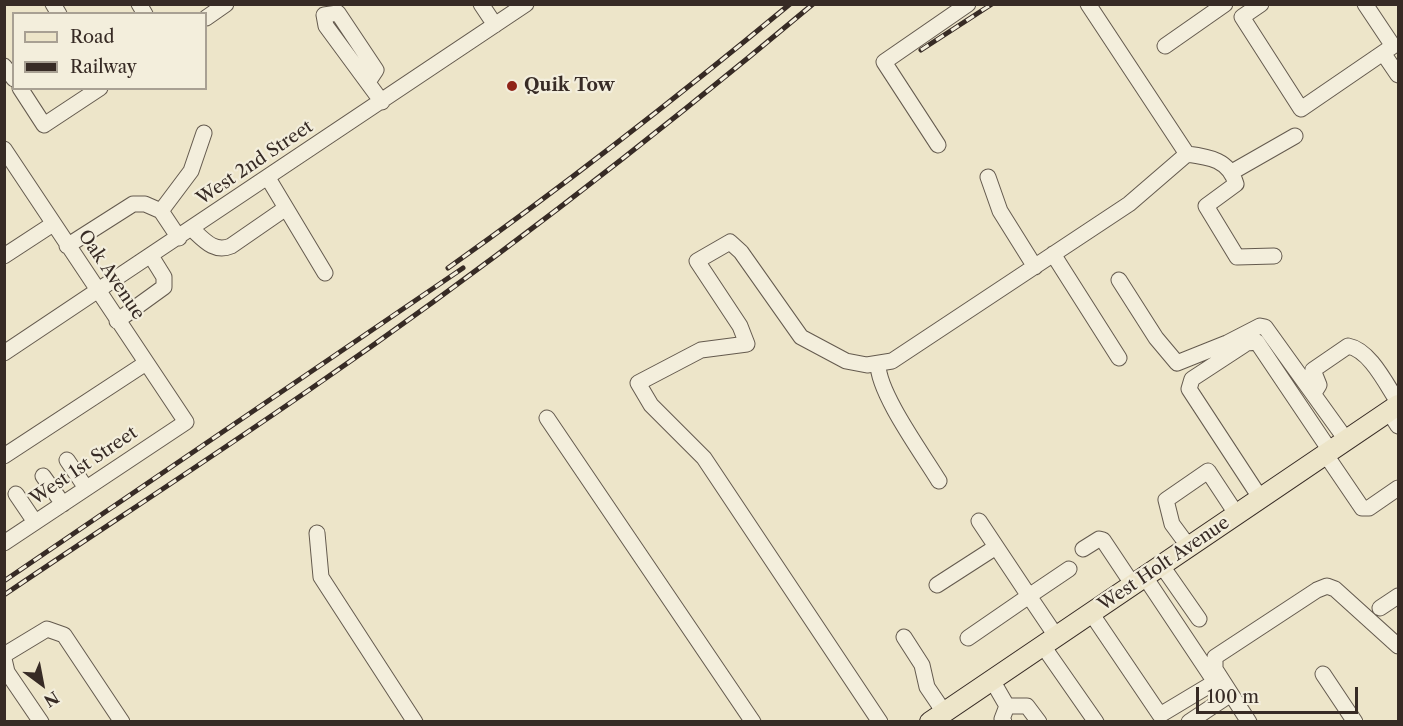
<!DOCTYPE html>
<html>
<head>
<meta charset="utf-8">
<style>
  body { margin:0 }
  #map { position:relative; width:1403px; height:726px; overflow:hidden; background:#ede5c9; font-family:"Libre Caslon Text",serif }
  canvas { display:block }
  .frame { position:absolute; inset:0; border:6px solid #372b25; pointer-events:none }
  .legend { position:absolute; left:12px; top:12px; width:195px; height:78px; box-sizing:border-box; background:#f3eedc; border:2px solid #a8a093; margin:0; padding:8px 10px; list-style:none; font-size:18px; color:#372b25 }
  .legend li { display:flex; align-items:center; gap:12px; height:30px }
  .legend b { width:30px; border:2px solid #a8a093 }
  .north { position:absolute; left:12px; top:654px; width:60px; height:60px; -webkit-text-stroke:4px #f3eedc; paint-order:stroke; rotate:148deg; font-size:16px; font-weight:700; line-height:24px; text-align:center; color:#372b25 }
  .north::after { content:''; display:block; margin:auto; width:21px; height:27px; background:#372b25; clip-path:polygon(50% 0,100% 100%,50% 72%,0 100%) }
  .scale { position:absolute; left:1196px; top:687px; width:162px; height:27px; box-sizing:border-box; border:3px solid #372b25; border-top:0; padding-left:8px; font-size:18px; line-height:21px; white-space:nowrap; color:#372b25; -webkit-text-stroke:4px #f3eedc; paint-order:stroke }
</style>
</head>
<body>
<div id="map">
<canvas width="1403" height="726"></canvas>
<div class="frame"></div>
<ul class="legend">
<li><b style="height:8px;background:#ede5c9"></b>Road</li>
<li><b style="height:8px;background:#372b25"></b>Railway</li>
</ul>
<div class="north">N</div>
<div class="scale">100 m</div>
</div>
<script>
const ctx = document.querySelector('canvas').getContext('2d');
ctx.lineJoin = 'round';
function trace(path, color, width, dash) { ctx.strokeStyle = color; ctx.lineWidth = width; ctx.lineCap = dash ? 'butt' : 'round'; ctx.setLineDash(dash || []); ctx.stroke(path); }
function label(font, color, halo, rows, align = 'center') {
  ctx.font = font + ' "Libre Caslon Text",serif'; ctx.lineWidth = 4.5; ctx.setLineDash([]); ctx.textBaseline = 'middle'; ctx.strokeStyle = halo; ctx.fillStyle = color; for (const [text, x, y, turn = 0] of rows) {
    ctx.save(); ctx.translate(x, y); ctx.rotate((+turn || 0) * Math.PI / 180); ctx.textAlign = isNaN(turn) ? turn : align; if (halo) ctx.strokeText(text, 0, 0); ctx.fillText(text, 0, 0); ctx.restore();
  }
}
const minor = new Path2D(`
  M53 4 59 14
  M139 4 145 14
  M481 4 495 25
  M1088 4 1187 154
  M1261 4 1242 17 1301 109 1393 46 1365 4
  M206 18 226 4
  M1165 46 1225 4
  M1383 53 1398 75
  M4 66 14 79
  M368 82 376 70 338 13 324 15 326 26 382 102
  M20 88 44 125 100 88
  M938 145 884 62 968 4
  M4 149 186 422 4 543
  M1232 172 1295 136
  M988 177 1000 211 1035 267
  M286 208 325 273
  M192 229C204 240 214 253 231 246L286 208 268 178
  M179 238 161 211 191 171 204 133
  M67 246 133 204H145L161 211
  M1053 254 1119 358
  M4 256 53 224
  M1119 280 1156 338 1177 363 1227 343 1260 326 1265 327 1347 441
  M117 321 164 287V277L151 256
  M4 353 526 4
  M878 364C878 393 922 453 939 481
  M1314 393 1319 385 1313 370 1348 346C1370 350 1386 384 1398 402
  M1389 412 1398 426
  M547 418 753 722
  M1326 455 1362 508H1369L1398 488
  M4 456 146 363
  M67 460 86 488
  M43 476 63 504
  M16 494 35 522
  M1261 499 1189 389 1192 379 1247 343 1257 342 1331 452
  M979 521 1029 596 1069 569
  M317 533 321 577 415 722
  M1189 547 1172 524 1166 500 1208 471 1237 515
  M1083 549 1099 539 1103 540 1133 585
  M1162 566 1199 619
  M937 585 996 547
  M1380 608 1398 596
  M1091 613 1160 715 1215 682 1145 577
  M904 637 922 665 927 687 944 712
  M968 638 1029 596 1056 636
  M1043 646 1096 722
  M4 655 47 629 64 635 122 722
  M4 659 7 672 41 722
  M1323 674 1355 722
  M992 680 1007 706
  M1007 706H1027L1039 722
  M880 722 704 458 651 405 638 383 701 350 747 344 740 326 697 261 730 242 741 252 801 337 846 361 867 365 892 361 1129 204 1187 154C1210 157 1229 160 1236 184L1206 206 1237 257 1274 256
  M1004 722 1002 719 1007 706
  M1189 722 1225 698 1216 683
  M1249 722 1215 669V657L1317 590 1327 586 1335 589 1398 646`);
const major = new Path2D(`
  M930 722 1398 405`);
const rail = new Path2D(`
  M921 50 992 4
  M448 268C565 185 679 96 790 4
  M4 581 463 268
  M4 595C106 526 208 460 309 390 483 270 651 140 813 4`);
const markers = [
  [512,86,6,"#8f2418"]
];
const poiNames = [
  ["Quik Tow",524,86]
];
const streetNames = [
  ["West 2nd Street",255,163,-34],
  ["Oak Avenue",111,275,56],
  ["West 1st Street",84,466,-34],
  ["West Holt Avenue",1164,564,-34]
];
trace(minor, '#645a4e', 17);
trace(major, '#372b25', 22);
trace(minor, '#f3eedc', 15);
trace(major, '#ede5c9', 20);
trace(rail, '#372b25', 5);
trace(rail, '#f3eedc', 3, [9]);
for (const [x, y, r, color] of markers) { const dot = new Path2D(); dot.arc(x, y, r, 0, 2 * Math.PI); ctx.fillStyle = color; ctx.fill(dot); trace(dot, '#f3eedc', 2); }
label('bold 18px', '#372b25', '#f3eedc', poiNames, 'left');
label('18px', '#372b25', '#f3eedc', streetNames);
</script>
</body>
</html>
